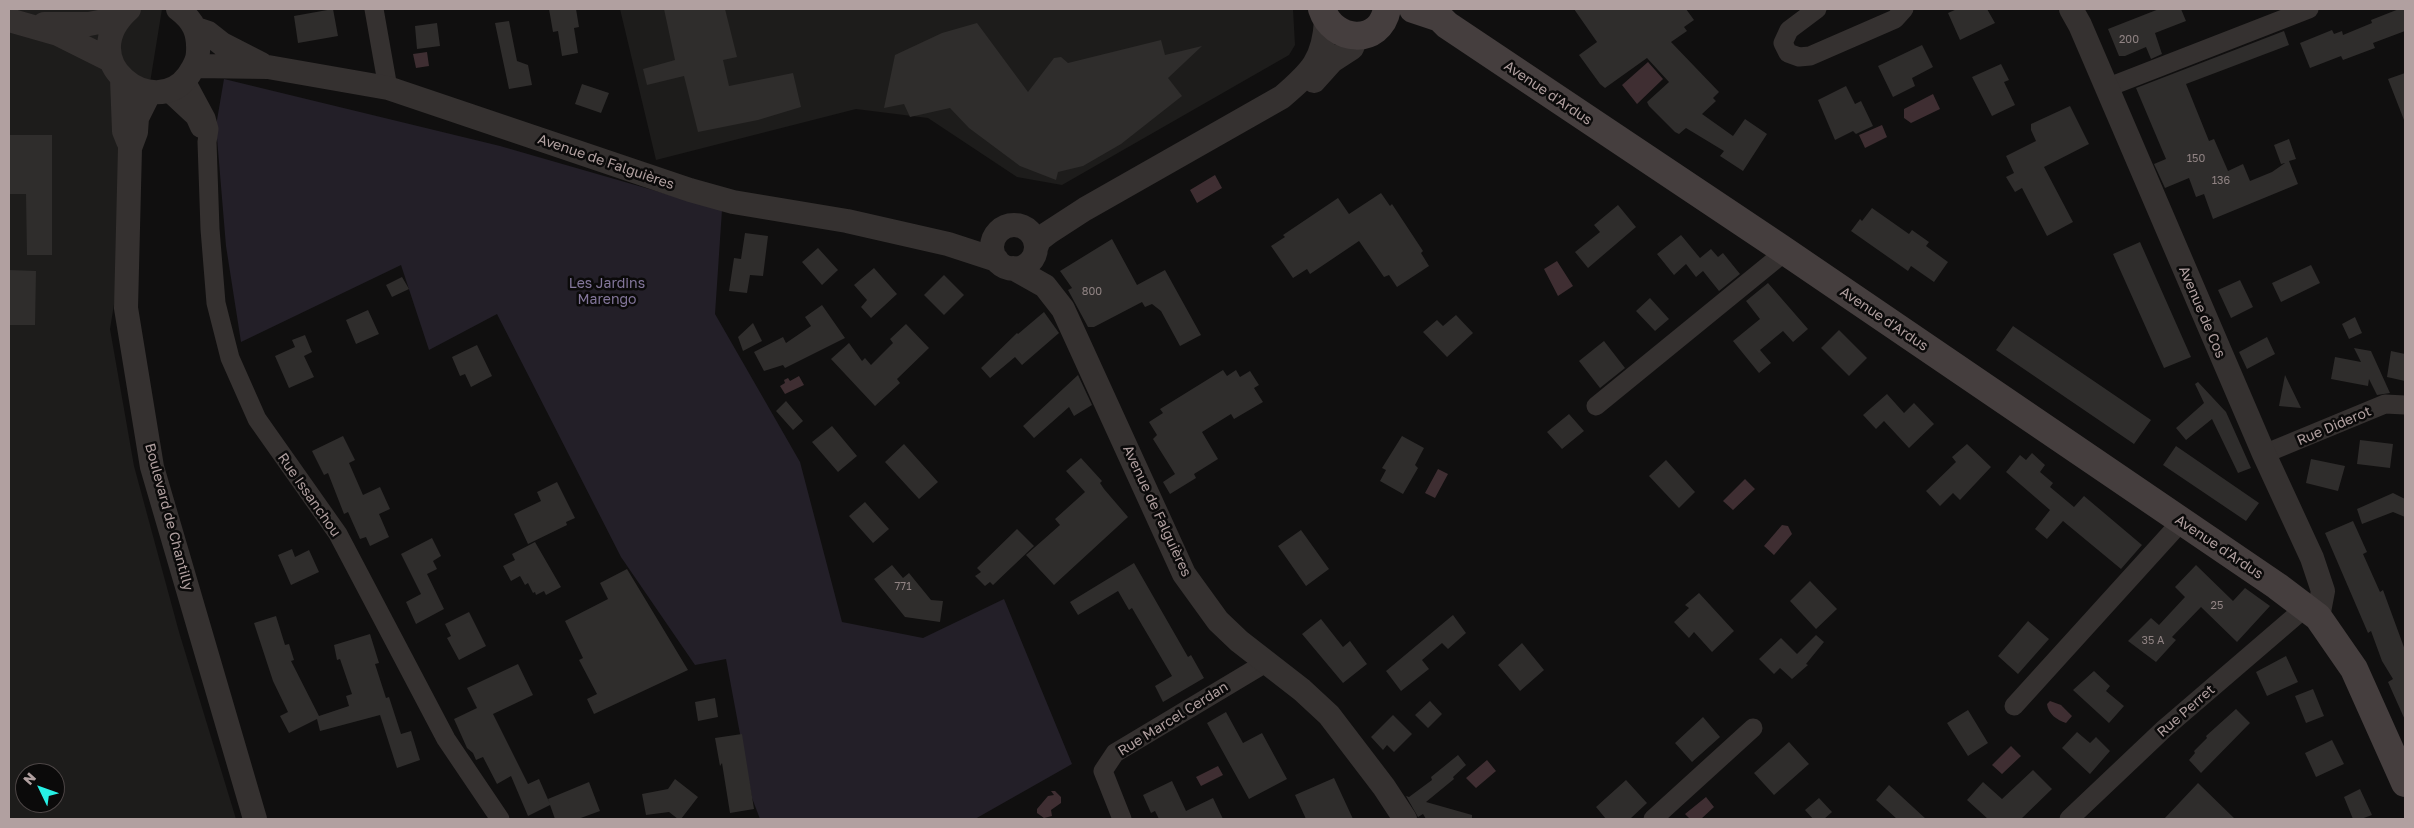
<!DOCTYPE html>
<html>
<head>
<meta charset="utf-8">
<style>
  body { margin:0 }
  #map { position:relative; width:2414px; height:828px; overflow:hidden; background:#100f0f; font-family:"Golos Text",sans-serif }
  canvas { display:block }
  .frame { position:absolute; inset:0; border:10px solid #b1a0a0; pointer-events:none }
  .north { position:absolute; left:15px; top:763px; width:50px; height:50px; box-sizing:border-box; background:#0b0a0a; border:1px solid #4d4646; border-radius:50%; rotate:312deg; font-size:14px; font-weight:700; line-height:20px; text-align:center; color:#b1a0a0 }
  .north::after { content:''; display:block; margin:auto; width:18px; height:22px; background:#27f0e5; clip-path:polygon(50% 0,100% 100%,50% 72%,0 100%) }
</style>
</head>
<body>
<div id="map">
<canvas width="2414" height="828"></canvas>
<div class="frame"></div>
<div class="north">N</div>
</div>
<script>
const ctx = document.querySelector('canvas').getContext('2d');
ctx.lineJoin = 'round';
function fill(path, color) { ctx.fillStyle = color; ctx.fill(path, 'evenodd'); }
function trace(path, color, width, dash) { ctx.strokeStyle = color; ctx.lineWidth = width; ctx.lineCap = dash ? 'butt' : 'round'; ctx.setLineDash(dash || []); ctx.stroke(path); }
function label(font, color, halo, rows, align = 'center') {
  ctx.font = font + ' "Golos Text",sans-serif'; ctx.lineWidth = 5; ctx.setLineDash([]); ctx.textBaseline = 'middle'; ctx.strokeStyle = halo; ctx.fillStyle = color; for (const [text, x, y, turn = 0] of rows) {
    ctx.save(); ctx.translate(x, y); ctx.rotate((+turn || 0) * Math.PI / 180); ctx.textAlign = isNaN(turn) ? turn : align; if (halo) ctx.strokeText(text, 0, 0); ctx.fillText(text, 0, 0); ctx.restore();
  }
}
const built = new Path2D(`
  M9 9H162L110 329 134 466 179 632 236 819H9ZM25 773H55V803H25Z
  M620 9H1293L1295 45 1289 55 1062 185 1017 177 928 118 856 109 656 160Z`);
const green = new Path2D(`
  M224 79 500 146 722 210 715 314 800 462 842 622 923 638 1004 599 1072 764 975 819H760L752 798 726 659 695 665 621 557 497 314 429 350 401 265 241 342 226 246 216 126Z`);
const water = new Path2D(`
  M427 52 429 66 416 68 413 54Z
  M1648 62 1663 79 1637 104 1622 85Z
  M1933 94 1940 109 1911 123 1904 118V109Z
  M1882 125 1887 137 1865 148 1859 135Z
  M1215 175 1222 188 1197 203 1190 190Z
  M1557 261 1573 286 1558 296 1544 269Z
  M799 376 804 385 785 394 780 386 785 383 784 380 788 378 790 381Z
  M1438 469 1448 474 1435 498 1425 493Z
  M1745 479 1755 489 1733 510 1723 501Z
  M1782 525 1788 526 1792 534 1774 555 1764 546Z
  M2050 701 2061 705 2072 716 2066 723C2057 720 2048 714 2047 704Z
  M2011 746 2021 756 2002 774 1992 765Z
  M1487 760 1496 771 1476 788 1466 778Z
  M1218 766 1223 775 1201 786 1196 777Z
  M1051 791H1055L1061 797V803L1051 810 1052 816 1044 818 1037 813V809L1048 796 1054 795Z
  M1706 797 1714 807 1701 819H1690L1685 814Z`);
const building = new Path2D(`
  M333 9 338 36 298 43 294 16Z
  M549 9H576L579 27 574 28 578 53 562 56 558 31 553 32Z
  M664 9H725L737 57 723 60 729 86 793 73 801 107 758 120 698 132 684 76 647 85 643 69 675 60Z
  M1574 9H1686L1694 20 1684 27 1687 31 1671 42 1719 92 1713 98 1716 101 1702 114 1733 136 1745 119 1767 134 1743 171 1720 156 1724 151 1686 128 1679 134 1675 132 1649 106 1647 102 1669 82 1647 58 1605 88 1600 84 1579 55 1597 42Z
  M1957 9H1987L1995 23 1960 40 1948 13Z
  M2159 9H2181L2186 21 2155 33 2162 54 2151 59 2146 47 2125 56H2119L2108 29Z
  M2399 9H2405V31L2373 43 2375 48 2343 60 2341 56 2310 68 2300 43 2332 30 2334 34 2342 31 2343 35 2372 23 2371 20Z
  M509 21 517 61 528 65 532 85 509 89 495 23Z
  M437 23 440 46 417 49 415 26Z
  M977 23 1028 92 1054 58 1061 57 1068 63 1161 40 1165 55 1202 46 1168 78 1182 96 1121 144 1083 166 1058 172 1056 180 1020 166 969 128 950 108 910 117 904 104 884 108 895 55 942 33Z
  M2284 31 2289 45 2186 84 2209 141 2214 139 2228 171 2243 164 2250 181 2272 172 2285 163 2281 164 2274 145 2289 139 2296 159 2289 161 2298 184 2213 219 2204 194 2196 197 2189 178 2165 188 2154 164 2166 159 2136 88Z
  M1922 45 1933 67 1912 78 1915 86 1893 97 1878 66Z
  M2001 64 2009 80 2004 82 2015 105 1992 116 1972 77Z
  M2405 73V119L2404 120 2388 79Z
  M582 84 609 93 601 113 575 104Z
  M1846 86 1855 104 1861 101 1873 126 1856 134 1853 131 1835 140 1818 100Z
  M2070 106 2089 144 2044 167 2073 222 2047 236 2022 188 2015 192 2006 177 2014 173 2006 156 2036 141 2031 130V124Z
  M9 135H52V255H27L26 194H9Z
  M1381 193 1390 206 1392 204 1423 251 1421 253 1429 266 1397 287 1389 275 1384 277 1359 241 1310 274 1307 269 1293 278 1271 246 1285 237 1283 235 1338 198 1349 214Z
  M1618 205 1636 227 1588 268 1575 252 1600 232 1594 225Z
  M1872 208 1909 234 1912 230 1929 242 1926 246 1948 262 1934 282 1911 266 1908 271 1851 231 1860 219 1862 221Z
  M745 233 768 236 763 276 750 275 747 293 729 291 734 258 741 259Z
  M1681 235 1700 258 1711 249 1718 257 1723 253 1740 274 1719 291 1703 271 1696 277 1686 264 1674 275 1657 254Z
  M1112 239 1137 285 1165 270 1201 335 1180 346 1161 311 1152 304 1145 307 1142 302 1094 327H1088L1068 290 1072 288 1060 271Z
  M2140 242 2191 357 2164 368 2113 254Z
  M818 248 838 270 822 285 802 262Z
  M2311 265 2320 283 2281 302 2272 283Z
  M874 268 897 294 871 318 861 307 867 300 854 285Z
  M9 270 36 271 35 325H9Z
  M944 275 964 295 944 315 924 295Z
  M402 277 409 289 392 297 386 285Z
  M2240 280 2253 307 2231 318 2218 290Z
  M1768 283 1808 329 1793 342 1783 331 1760 350 1771 363 1759 373 1733 341 1760 319 1746 301Z
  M1650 298 1669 319 1655 331 1636 311Z
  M822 305 845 338 785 368 783 365 764 371 754 352 783 337 786 343 811 326 805 317Z
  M368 310 379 334 356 344 346 320Z
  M1044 312 1059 333 1022 365 1015 357 990 378 981 368 1017 333 1018 334Z
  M1456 315 1473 333 1447 357 1423 332 1437 320 1443 326Z
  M2355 317 2362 333 2349 339 2342 324Z
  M753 323 762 341 743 351 738 337Z
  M906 324 929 348 897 379 900 383 875 406 831 359 849 343 862 361 865 358 871 365 893 343 890 339Z
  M2013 326 2151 420 2134 444 1996 350Z
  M1839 330 1867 358 1849 376 1821 348Z
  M305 335 312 352 304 356 314 377 289 388 275 356 295 347 292 340Z
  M2267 337 2275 354 2247 369 2239 352Z
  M1604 341 1625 368 1600 388 1579 361Z
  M477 345 492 376 471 387 465 374 460 376 452 357Z
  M2354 348 2371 351 2390 393 2377 395 2369 379 2368 386 2331 379 2335 357 2361 362Z
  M2391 351 2405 354V381L2387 377Z
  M1223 370 1227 376 1236 370 1240 377 1250 371 1259 385 1254 388 1263 402 1234 419 1231 414 1202 432 1218 459 1194 474 1196 478 1170 494 1163 482 1175 474 1153 439 1157 435 1149 422 1163 413 1160 409Z
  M1078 375 1092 405 1074 416 1069 407 1034 438 1023 426Z
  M2285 375 2301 408 2279 406Z
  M2198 382 2226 412 2251 468 2238 473 2212 419 2186 440 2176 428 2204 403 2195 384Z
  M1887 394 1904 413 1914 403 1934 424 1909 448 1884 421 1876 429 1863 415Z
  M786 401 803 421 793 430 776 411Z
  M1569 414 1584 431 1562 449 1547 432Z
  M832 426 857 456 838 472 812 442Z
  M343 436 355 460 349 463 363 495 380 487 390 509 379 514 389 537 370 546 366 537 360 539 348 512 344 514 328 473 324 475 312 451Z
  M1402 436 1424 448 1415 465 1418 468 1403 494 1380 481 1386 470 1382 468Z
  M2360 440 2393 444 2390 468 2357 464Z
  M904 444 938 482 919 499 885 462Z
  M1967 444 1991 467 1960 500 1953 493 1940 506 1926 491 1956 462 1952 457Z
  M2176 446 2259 503 2246 521 2163 465Z
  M2032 453 2045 465 2040 472 2053 483 2050 487 2074 507 2084 496 2142 545 2121 569 2063 521 2047 539 2035 529 2050 510 2006 472 2020 455 2026 460Z
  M1081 458 1102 481 1100 483 1104 489 1128 517 1054 585 1026 555 1060 525 1055 519 1085 492 1066 471Z
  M2311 459 2345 466 2338 491 2306 483Z
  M1666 460 1695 492 1679 508 1649 476Z
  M557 482 575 518 566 522 567 525 528 544 514 514 541 501 537 492Z
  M2393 493 2405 499V517L2393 512 2362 524 2357 509Z
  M865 502 889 529 873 543 849 516Z
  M2353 521 2367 552 2363 554 2380 592 2383 590 2405 650V720L2388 682 2393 679 2382 661 2371 631 2368 633 2325 533Z
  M1017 529 1034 546 993 585 990 582 985 586 975 576 981 572 977 568Z
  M1301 530 1329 569 1306 586 1278 546Z
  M432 538 441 556 433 561 437 569 427 574 444 609 416 624 406 602 421 594 401 554Z
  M535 542 561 587 546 595 544 591 536 595 535 592 533 593 528 583 525 585 520 576 511 581 503 566 515 560 512 554Z
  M292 549 295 557 309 550 319 572 291 585 278 555Z
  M1134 563 1188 657 1191 655 1204 678 1163 702 1155 686 1172 676 1132 608 1129 610 1118 591 1078 615 1070 602Z
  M892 565 903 578 909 573 931 600 943 601 940 622 905 617 874 579Z
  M2196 565 2233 601 2245 588 2270 606 2237 642 2201 607 2172 637 2176 640 2156 662 2128 641 2151 618 2159 625 2185 597 2175 587Z
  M627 569 688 670 594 714 587 699 597 694 579 660 583 658 565 621 608 599 600 583Z
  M1810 581 1837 609 1816 629 1790 601Z
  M1699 593 1734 631 1712 652 1694 632 1689 638 1674 622 1689 608 1685 605Z
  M469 612 486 646 459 660 447 638 451 636 445 624Z
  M1453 615 1466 633 1448 649 1442 643 1422 660 1429 669 1401 691 1386 671Z
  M276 616 285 645 289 644 294 660 291 661 319 716 349 706 346 696 352 694 340 659 337 660 334 645 370 634 379 663 375 664 386 698 389 697 401 734 411 731 420 760 397 768 380 715 320 731 317 719 289 733 280 716 288 712 273 681 254 623Z
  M1321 619 1343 647 1350 641 1367 664 1343 683 1302 634Z
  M2028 621 2049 639 2018 674 1998 656Z
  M1816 635 1824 642 1806 664 1808 665 1792 679 1780 668 1774 674 1759 659 1781 638 1797 654Z
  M1522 643 1544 670 1520 691 1498 665Z
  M2286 656 2298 682 2267 696 2256 672Z
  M518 664 533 695 493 714 528 784 539 779 550 804 548 799 589 782 600 811 578 819H555L550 805 528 816 511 776 497 784 483 757 476 760 473 753 467 748 454 719 477 708 467 688Z
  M2094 671 2110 686 2106 691 2124 706 2109 723 2073 690Z
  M2313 689 2324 716 2306 723 2295 696Z
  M715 698 718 717 698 721 695 702Z
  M1430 701 1442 714 1428 728 1415 715Z
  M2236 709 2250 723 2201 773 2189 760 2195 753 2194 751 2207 738 2206 736Z
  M1968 710 1988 743 1968 756 1947 723Z
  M1226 712 1243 743 1262 733 1287 779 1249 799 1207 723Z
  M1393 715 1412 734 1394 752 1387 745 1383 750 1371 737Z
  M1703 717 1720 737 1692 762 1675 743Z
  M2077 732 2090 743 2096 737 2110 751 2090 774 2062 748Z
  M742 734 754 809 730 813 722 763 720 766 715 738Z
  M2332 740 2344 764 2316 777 2305 753Z
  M1789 742 1809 764 1774 795 1754 773Z
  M1458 755 1466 765 1453 777 1454 779 1426 802 1472 815V819H1426L1423 814 1418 817 1406 796 1409 797 1432 780 1431 777Z
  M2033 770 2052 789 2021 819H1988L1967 800 1983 782 2002 799Z
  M1334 778 1353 819H1306L1295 795Z
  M675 779 698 797 681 819H678L669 812 646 815 642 794 668 789Z
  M1626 780 1647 803 1630 819H1606L1596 807Z
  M1172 781 1186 811 1213 798 1223 819H1159L1155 811 1151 813 1143 795Z
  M2198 783 2235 819H2164Z
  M1889 785 1926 819H1897L1876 800Z
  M2360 789 2372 815 2361 819H2353L2344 797Z
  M1819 798 1832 812 1824 819H1813L1805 810Z`);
const minor = new Path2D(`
  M374 9 388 88
  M1817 9 1789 30 1783 43 1788 53 1799 57 1810 56 1895 19 1904 9
  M185 79 206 118 209 129 207 142 210 229 216 303 230 358 257 419 338 534 446 739 500 819
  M2106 88 2309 9
  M166 90 195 117 200 128
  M1596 406 1786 251
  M2264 454 2385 404 2405 405
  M2014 706 2181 522
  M1122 819 1103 771 1115 753 1267 662
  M1653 819 1753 728
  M2069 819 2164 729 2306 607`);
const tertiary = new Path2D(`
  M129 9C71 61 154 122 188 76 193 68 198 62 198 52 199 33 194 21 178 9
  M2071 9 2080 25 2264 454 2312 558 2323 591 2318 617
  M9 20 58 34 110 60
  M44 24H89L119 18
  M196 29 208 33 222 44 261 64
  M195 66 268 67 388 88 690 190 733 202 847 221 948 244 997 260
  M122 79 124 131 128 141
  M1314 81 1332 61 1352 48 1356 36
  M150 92 137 118 136 132 130 148 126 308 152 467 255 819
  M992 247a22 22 0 1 1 44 0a22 22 0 1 1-44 0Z
  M1036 248 1039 240 1048 233 1085 209 1282 97C1311 72 1324 60 1326 20
  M1013 268 1045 286 1063 309 1184 574 1218 621 1239 641 1302 690 1329 715 1384 787 1405 819`);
const secondary = new Path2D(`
  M1322 9C1333 43 1380 46 1387 9
  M1413 9 1440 18 1447 25 1779 247 2277 586 2318 617 2354 669 2405 783`);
const numberNames = [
  ["200",2129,40],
  ["150",2196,159],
  ["136",2221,181],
  ["800",1092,292],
  ["771",903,587],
  ["25",2217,606],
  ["35 A",2153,641]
];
const streetNames = [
  ["Avenue d'Ardus",1548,93,34],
  ["Avenue de Falguières",606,162,19],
  ["Avenue de Cos",2202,312,67],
  ["Avenue d'Ardus",1884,319,34],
  ["Rue Diderot",2334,426,-23],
  ["Rue Issanchou",309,495,55],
  ["Avenue de Falguières",1157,511,65],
  ["Boulevard de Chantilly",169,517,75],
  ["Avenue d'Ardus",2219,547,34],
  ["Rue Perret",2186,711,-41],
  ["Rue Marcel Cerdan",1173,719,-32]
];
const parkNames = [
  ["Les Jardins",607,284],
  ["Marengo",607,300]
];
fill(built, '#1d1c1b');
fill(green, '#231f28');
fill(water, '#3f2e32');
fill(building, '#2f2d2c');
trace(minor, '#353130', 19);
trace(tertiary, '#353130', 24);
trace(secondary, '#453e3e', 28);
label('11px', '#908383', null, numberNames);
label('14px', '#b1a0a0', '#0b0a0a', streetNames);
label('14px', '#84779c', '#0b0a0a', parkNames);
</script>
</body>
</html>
